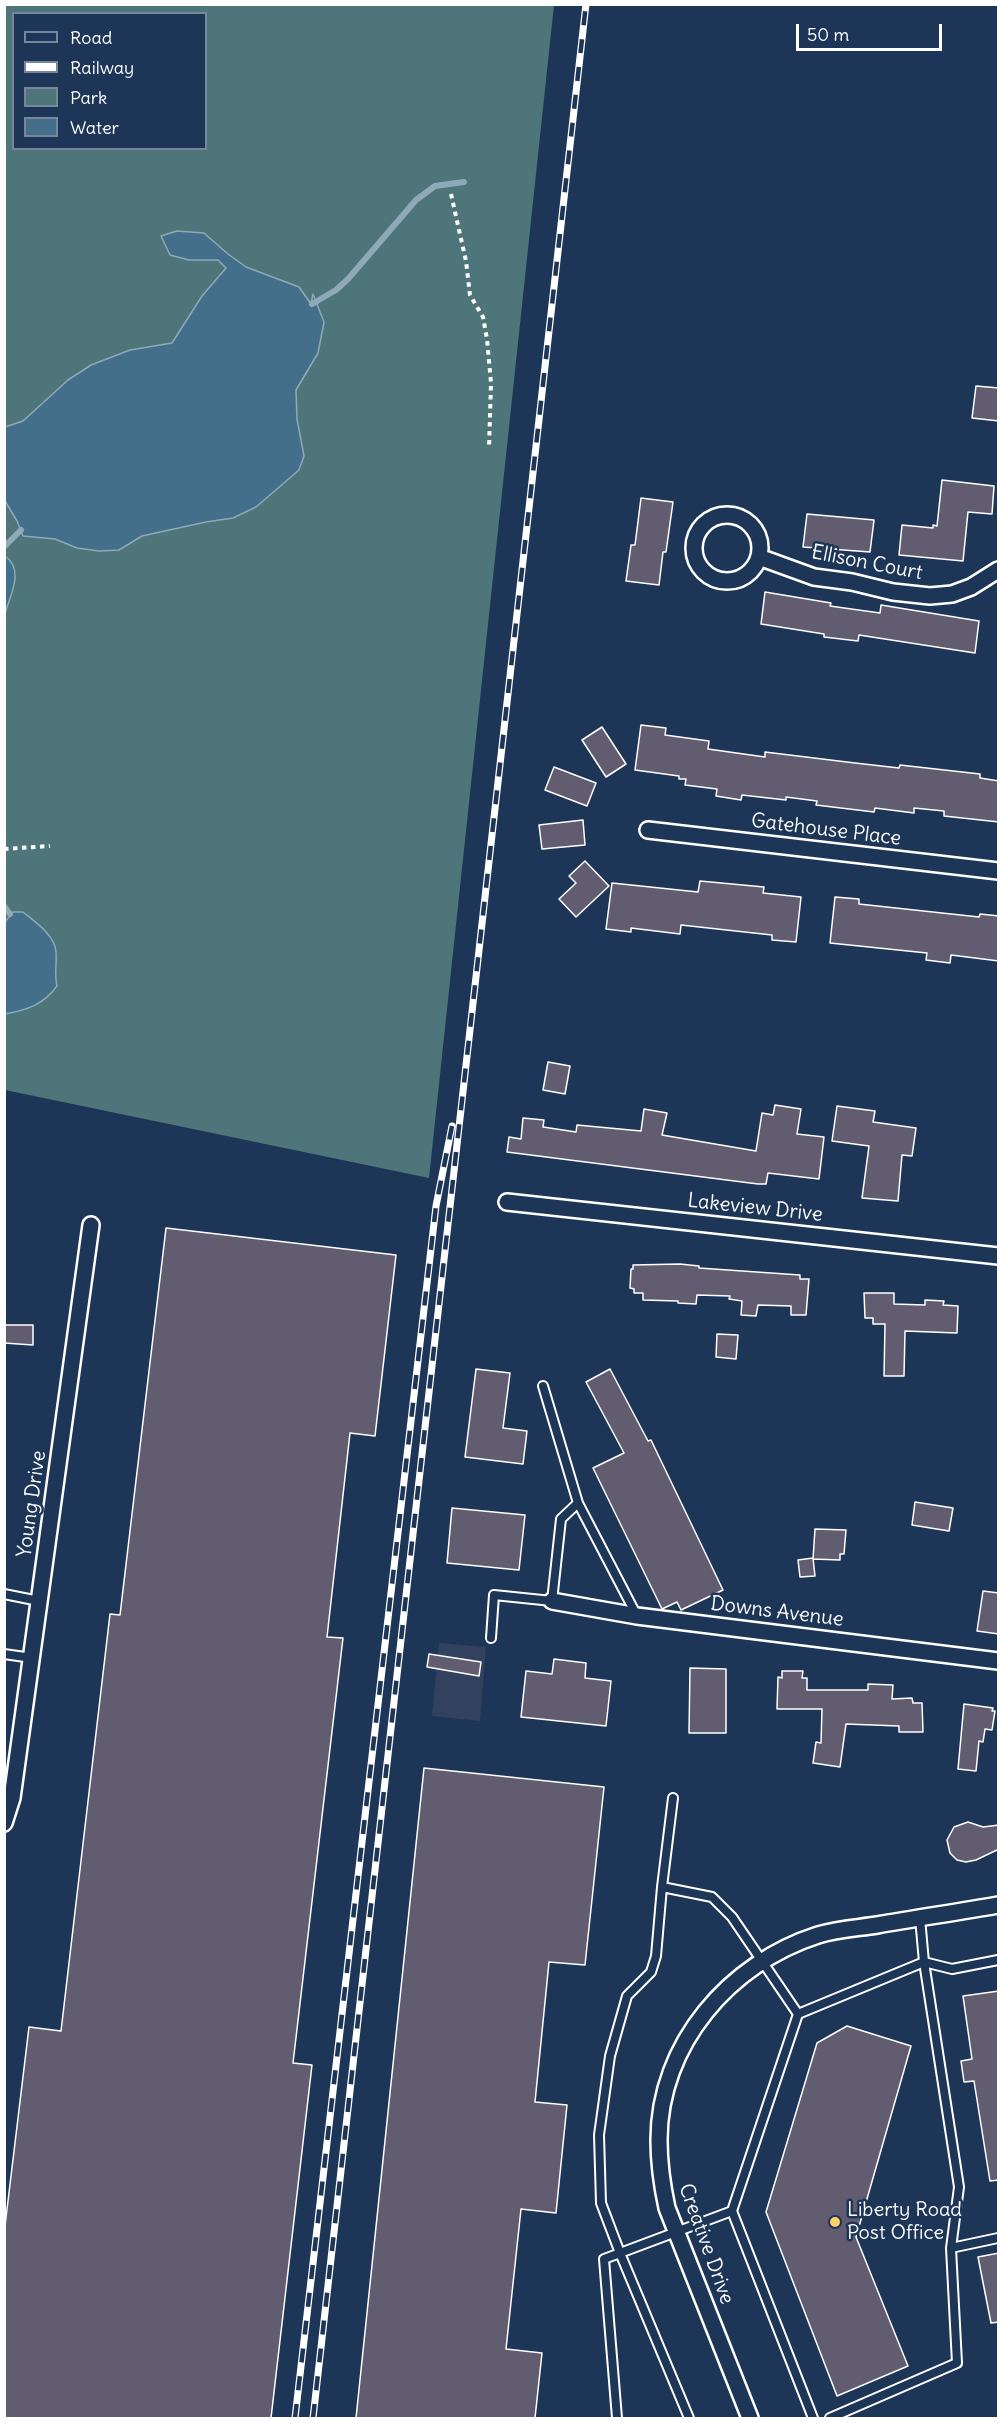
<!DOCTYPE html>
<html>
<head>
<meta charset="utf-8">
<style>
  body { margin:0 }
  #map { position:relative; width:1003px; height:2423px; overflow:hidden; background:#1d3557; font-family:Delius,sans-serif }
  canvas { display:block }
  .frame { position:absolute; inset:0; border:6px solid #fff; pointer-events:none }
  .legend { position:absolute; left:12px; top:12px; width:195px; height:138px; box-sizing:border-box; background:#1d3557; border:2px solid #77869a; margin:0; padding:8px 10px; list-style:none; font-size:18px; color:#fff }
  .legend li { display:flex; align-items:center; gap:12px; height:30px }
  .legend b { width:30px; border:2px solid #77869a }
  .scale { position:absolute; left:796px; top:24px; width:146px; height:27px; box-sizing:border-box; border:3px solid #fff; border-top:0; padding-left:8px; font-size:18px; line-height:21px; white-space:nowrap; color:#fff; -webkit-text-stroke:4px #1d3557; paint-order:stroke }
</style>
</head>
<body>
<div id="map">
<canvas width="1003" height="2423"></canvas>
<div class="frame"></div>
<ul class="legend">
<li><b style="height:8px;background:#1d3557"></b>Road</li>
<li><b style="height:8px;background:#fff"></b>Railway</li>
<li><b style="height:16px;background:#4e7579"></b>Park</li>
<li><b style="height:16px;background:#446f8b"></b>Water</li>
</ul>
<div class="scale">50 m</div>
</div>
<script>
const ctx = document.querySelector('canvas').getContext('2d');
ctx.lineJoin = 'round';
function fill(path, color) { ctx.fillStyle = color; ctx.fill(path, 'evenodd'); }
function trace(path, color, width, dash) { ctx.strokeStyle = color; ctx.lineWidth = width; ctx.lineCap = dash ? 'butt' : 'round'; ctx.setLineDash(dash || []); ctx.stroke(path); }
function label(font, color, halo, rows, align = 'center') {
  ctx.font = font + ' Delius,sans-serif'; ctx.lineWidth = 5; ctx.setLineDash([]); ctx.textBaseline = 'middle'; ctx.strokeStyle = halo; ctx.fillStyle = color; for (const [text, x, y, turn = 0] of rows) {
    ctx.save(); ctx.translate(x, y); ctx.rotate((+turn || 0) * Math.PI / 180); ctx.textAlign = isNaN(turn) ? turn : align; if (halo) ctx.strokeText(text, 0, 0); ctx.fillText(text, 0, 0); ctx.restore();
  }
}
const built = new Path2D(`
  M439 1643 486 1647 480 1721 432 1716Z`);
const green = new Path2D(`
  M5 5H554L429 1178 5 1090ZM14 14H206V148H14Z`);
const water = new Path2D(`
  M177 231 204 233 228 254 246 267 299 287 311 304 313 294 324 322 318 353 296 390 297 419 304 456 299 470 256 507 233 518 206 522 142 536 119 550 99 551 77 548 55 539 23 536 17 521 5 501V427L23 421 68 380 91 365 130 350 172 343 202 296 226 268 218 260H189L170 255 161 236Z
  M5 556C25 570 10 595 5 614Z
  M13 912H23C35 922 55 935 56 952 57 965 54 973 57 986 43 1005 27 1010 5 1014V922Z`);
const stream = new Path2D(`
  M312 304 336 290 348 279 416 200 435 186 464 182
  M4 547 21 530
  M4 906 10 914`);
const building = new Path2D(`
  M976 386 999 388V421L972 418Z
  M942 480 994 486 992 514 968 512 963 561 899 555 902 525 933 528V525L937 526Z
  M641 498 673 502 666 552H663L659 585 626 581 631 545H635Z
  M807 514 874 520 870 552 803 547Z
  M765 592 831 603 830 606 880 613 881 605 979 621 975 653 859 635 858 641 824 637V634L761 624Z
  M641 725 666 728 665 735 709 741 708 749 765 757V752L855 763 899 768 900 765 980 774V778L999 781V822L944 816V811L914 808V813L875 808 874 812 816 805 817 801 786 797V800L742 795 741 800 716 796 717 789 685 785 686 779H679V776L635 770Z
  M602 727 626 764 606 777 582 740Z
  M554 767 596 783 587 806 545 790Z
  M583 820 585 845 542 849 539 825Z
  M585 861 609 886 576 917 559 899 576 883 569 876Z
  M700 881 764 887 763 893 801 897 796 942 772 940V935L681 925 680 934 631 928V932L606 929 612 883 698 892Z
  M835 897 859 899V904L979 917 980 914 999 916V961L951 955 950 963 926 960 927 953 830 943Z
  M548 1062 570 1066 565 1094 543 1090Z
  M775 1105 801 1109 797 1134 824 1137 819 1179 768 1173 766 1184H758L507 1152 509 1137 521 1139 523 1118 544 1120 543 1127 576 1132 577 1125 641 1131 644 1109 667 1113 662 1135 756 1151 762 1113 773 1115Z
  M837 1106 875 1111 873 1122 916 1128 912 1156 902 1155 898 1201 862 1198 869 1146 832 1141Z
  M166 1228 396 1255 375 1436 350 1433 327 1637 343 1638 293 2063 312 2065 271 2418H4V2234L29 2027 61 2031 110 1614 120 1615Z
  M680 1264 699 1266V1268L800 1275V1279H809L806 1315H791V1306L758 1305 756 1316 741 1315 742 1301 729 1299 730 1296 697 1295 696 1304 678 1303V1301L643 1300V1293H634V1289L630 1288 631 1269H633V1265Z
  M864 1293H894V1304L925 1305V1300L944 1301 943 1305 958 1306 957 1333 905 1331 904 1376H884L885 1324H873V1318H865Z
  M4 1325H33V1345L4 1343Z
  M717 1334 738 1335 736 1359 716 1357Z
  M476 1369 510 1373 503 1428 527 1431 523 1464 465 1457Z
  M610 1369 648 1441 651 1440 723 1590 681 1610 677 1602 662 1609 593 1468 624 1453 586 1382Z
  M915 1502 953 1508 949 1531 912 1525Z
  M452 1508 525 1515 519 1570 447 1563Z
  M815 1529 846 1530 844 1554H840V1560L813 1559Z
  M813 1558 815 1576 800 1577 798 1560Z
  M983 1591 999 1593V1634L977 1631Z
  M429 1654 481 1662 479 1676 427 1667Z
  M554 1659 586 1663 585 1678 611 1681 606 1726 521 1717 526 1671 552 1674Z
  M690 1668 726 1669V1733H689Z
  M782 1671H803L802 1678H807V1690H868V1684L893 1685 892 1699 912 1698 913 1703H922L923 1732H899V1726L846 1724 840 1767 813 1763 816 1742 821 1743 822 1709H777L778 1677 782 1678Z
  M964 1704 993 1708 992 1711H995L992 1730 985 1729 983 1742 979 1741 976 1771 958 1769Z
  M424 1768 604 1787 585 1965 549 1962 535 2102 567 2105 556 2213 521 2209 506 2349 542 2353 535 2418H356Z
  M968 1822 983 1827 999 1825V1849L976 1860 966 1862 957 1860 950 1853 947 1840 954 1827Z
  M999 1991V2180L990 2181 974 2081 964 2082 961 2061 972 2059 963 1996Z
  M847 2026 911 2046 856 2237 908 2366 837 2396 766 2212 817 2043Z
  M999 2253V2322L991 2323 978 2257Z`);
const path = new Path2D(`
  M451 194 466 261 470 295 483 317 487 339 491 383 489 448
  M4 849 50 846`);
const service = new Path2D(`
  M543 1386 578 1503
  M4 1594 39 1601
  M491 1638 494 1595 552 1601 561 1519 578 1503 637 1616
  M4 1654 32 1658
  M662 1887 673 1798
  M951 2248 998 2238
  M617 2418 604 2259 732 2211
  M689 2418 620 2253 601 2203 599 2135 610 2056 627 1996 651 1972 656 1956 662 1887 712 1897 732 1917 798 2014
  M813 2418 732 2211 798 2014 924 1962 952 1969 998 1960
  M830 2418 957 2363 951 2248 959 2187 924 1962 920 1918`);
const minor = new Path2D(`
  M694 548a33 33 0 1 1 66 0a33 33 0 1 1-66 0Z
  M759 557 814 577 852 582 893 592 930 596 952 594 971 587 998 570
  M648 830 998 871
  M507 1202 998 1256
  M552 1601 637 1616 998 1661
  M4 1823 12 1798 91 1225
  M750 2418 667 2208C662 2185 659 2164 659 2140 659 2044 730 1963 818 1935 837 1929 858 1928 877 1925 917 1918 958 1912 998 1905`);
const rail = new Path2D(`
  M295 2418 436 1206 452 1126
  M313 2418 586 4`);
const markers = [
  [835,2222,6,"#ffd166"]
];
const streetNames = [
  ["Ellison Court",867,563,11],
  ["Gatehouse Place",826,830,7],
  ["Lakeview Drive",755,1208,6],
  ["Young Drive",32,1504,-82],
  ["Downs Avenue",777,1612,7],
  ["Creative Drive",706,2244,70]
];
const poiNames = [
  ["Liberty Road",847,2210],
  ["Post Office",847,2233]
];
fill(built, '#31415e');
fill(green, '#4e7579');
fill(water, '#446f8b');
trace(water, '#8fa9b9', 1.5);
trace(stream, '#8fa9b9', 6);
fill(building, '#615c70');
trace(building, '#fff', 1.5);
trace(service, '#fff', 12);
trace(minor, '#fff', 20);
trace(path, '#fff', 4, [4.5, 4.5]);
trace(service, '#1d3557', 8);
trace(minor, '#1d3557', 15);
trace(rail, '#fff', 7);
trace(rail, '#1d3557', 4.5, [14]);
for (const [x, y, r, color] of markers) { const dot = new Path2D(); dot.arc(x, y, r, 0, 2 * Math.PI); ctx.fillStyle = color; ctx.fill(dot); trace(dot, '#1d3557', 2); }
label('20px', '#fff', '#1d3557', streetNames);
label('20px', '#fff', '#1d3557', poiNames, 'left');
</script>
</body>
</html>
